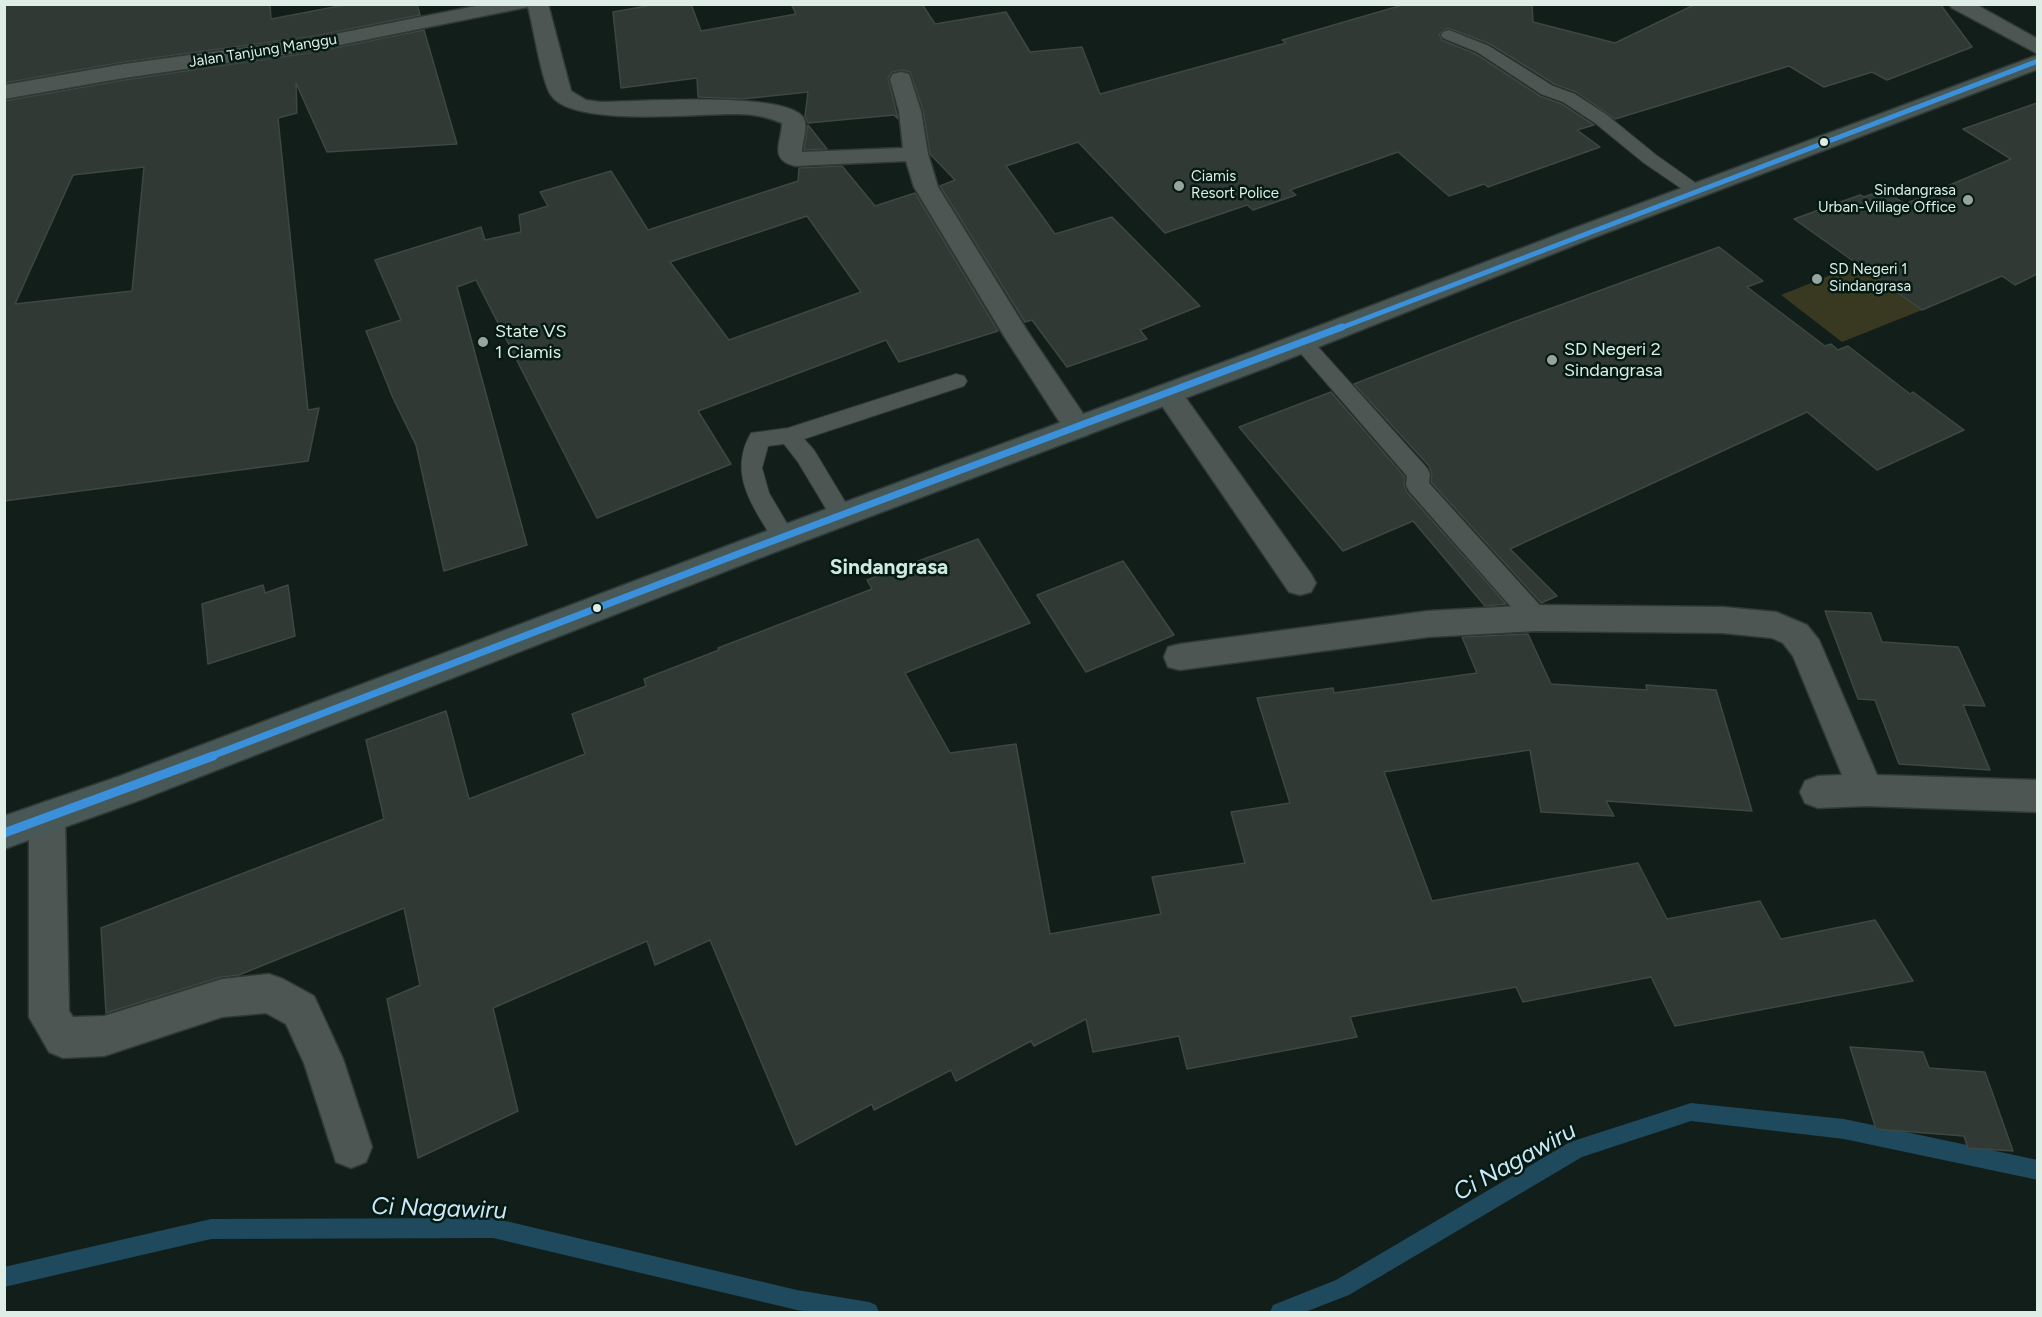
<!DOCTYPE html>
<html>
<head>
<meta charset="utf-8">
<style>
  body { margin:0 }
  #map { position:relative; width:2042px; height:1317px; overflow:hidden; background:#121e1a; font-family:Figtree,sans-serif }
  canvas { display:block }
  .frame { position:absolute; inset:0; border:6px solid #dfede7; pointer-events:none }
</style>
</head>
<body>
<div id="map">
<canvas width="2042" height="1317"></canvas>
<div class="frame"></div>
</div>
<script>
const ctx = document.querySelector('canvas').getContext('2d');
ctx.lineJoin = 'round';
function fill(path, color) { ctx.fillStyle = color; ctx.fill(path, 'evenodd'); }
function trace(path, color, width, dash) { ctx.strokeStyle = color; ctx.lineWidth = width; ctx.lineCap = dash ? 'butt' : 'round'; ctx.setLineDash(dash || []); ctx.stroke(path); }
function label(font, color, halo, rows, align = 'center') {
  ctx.font = font + ' Figtree,sans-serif'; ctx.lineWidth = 5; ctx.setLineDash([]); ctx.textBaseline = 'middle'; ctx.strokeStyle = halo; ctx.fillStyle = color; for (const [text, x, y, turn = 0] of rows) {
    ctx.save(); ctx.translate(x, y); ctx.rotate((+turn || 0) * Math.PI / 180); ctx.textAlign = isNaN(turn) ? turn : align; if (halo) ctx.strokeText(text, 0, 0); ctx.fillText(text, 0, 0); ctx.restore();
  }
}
const green = new Path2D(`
  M1858 264 1922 310 1842 342 1781 295Z`);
const stream = new Path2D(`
  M1691 1103 1844 1119 2038 1160V1180L1844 1139 1691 1121 1582 1157 1349 1295 1305 1312H1270L1273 1305 1336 1280 1570 1142Z
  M493 1218 797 1290 869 1302 876 1305 879 1312H810L797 1310 493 1238 211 1239 4 1287V1267L211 1219Z`);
const building = new Path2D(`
  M4 4H270L271 19 350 4H417L420 15 315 36 124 62 4 83Z
  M658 4H691L701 31 796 14 791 4H922L935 24 1006 12 1030 52 1082 47 1100 94 1286 43 1282 40 1406 4H1532L1533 22 1615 43 1696 4H1940L1972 47 1887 80 1872 72 1824 87 1789 66 1615 119 1576 92 1554 84 1490 44 1448 28 1439 34 1442 40 1476 54 1540 96 1562 104 1594 125 1577 130 1600 147 1488 187 1484 184 1449 196 1398 152 1290 190 1296 195 1253 210 1247 205 1165 233 1078 142 1006 166 1055 234 1112 217 1200 306 1140 330 1147 339 1067 367 1032 320 1025 322 940 186 955 180 930 154 923 110 910 72 902 70 892 72 888 78 898 119 894 115 808 123 805 116 808 92 742 99 698 97 697 78 621 88 613 12Z
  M424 30 457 144 327 152 296 83 297 113 278 118 308 410 319 408 308 461 4 501V101L124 80 315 52ZM144 167 132 291 15 304 73 175Z
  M2037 103V274L2015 285 2002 276 1922 310 1794 219 1860 195 1864 197 1883 190 1905 204 2011 159 1963 129Z
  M808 125 827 149 804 150Z
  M842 166 875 206 915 193 998 331 899 362 886 340 698 411 731 464 597 518 476 280 457 287 527 545 444 571 416 445 393 398 366 331 401 320 375 260 481 227 485 240 521 232 519 215 548 206 540 192 611 171 648 230 798 181 799 168ZM807 216 861 292 729 340 670 262Z
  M1719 247 1763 281 1747 287 1825 346 1831 344 1838 350 1848 346 1910 394 1913 392 1964 430 1877 470 1807 412 1510 549 1557 596 1541 603 1431 482 1432 474 1429 466 1354 384 1511 323Z
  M1331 392 1405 477 1404 485 1407 492 1506 604 1485 606 1413 521 1343 551 1239 427Z
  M978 539 1030 623 905 673 950 753 1016 744 1050 934 1161 914 1152 877 1245 863 1231 812 1290 803 1257 698 1333 688 1334 693 1477 673 1462 637 1528 634 1551 684 1647 690 1646 685 1716 690 1752 811 1606 801 1614 816 1541 812 1530 750 1384 772 1432 901 1638 863 1667 919 1760 901 1781 939 1875 920 1913 981 1675 1026 1651 977 1523 1002 1516 987 1350 1017 1357 1037 1187 1069 1179 1036 1093 1052 1086 1019 1034 1046 1031 1041 956 1081 951 1070 874 1110 872 1104 796 1145 710 940 655 965 647 941 493 1008 518 1111 418 1158 387 999 420 985 404 908 239 975 221 977 106 1013 101 928 384 819 366 740 446 711 469 799 585 754 572 714 646 686 644 679 719 650 718 648 872 589 867 580Z
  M1123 561 1174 635 1086 672 1037 595Z
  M263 585 265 593 288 585 295 636 208 664 202 604Z
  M1825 611 1871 613 1882 642 1958 647 1985 706 1963 705 1990 770 1899 764 1875 700 1858 699Z
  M1850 1047 1923 1052 1929 1068 1985 1072 2013 1151 1968 1148 1964 1136 1876 1129Z`);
const lane = new Path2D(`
  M1449 30 1489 46 1553 86 1575 94 1607 115 1656 155 1707 191 1705 195H1691L1644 163 1595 123 1563 102 1541 94 1477 52 1443 38 1441 35 1443 32Z
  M1303 336 1310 338 1427 468 1430 474 1429 483 1545 611 1548 618 1545 625 1536 628 1527 625 1409 491 1406 485 1407 476 1296 348 1293 343 1296 338Z
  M956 374 964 376 967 381 964 386 804 439 814 450 850 510 854 516 850 522 842 525 834 522 798 462 784 444 768 446 762 468 769 493 795 537 791 543 783 546 775 543C754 507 727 475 751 433L788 428Z`);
const street = new Path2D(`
  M486 4H548L571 91 586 100 600 102C637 102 779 91 802 116 810 124 802 141 802 152L903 148 899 111 890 79 893 74 901 72 909 74 921 111 928 154 938 187 1028 332 1088 421 1092 428 1088 435 1078 438 1068 435 1004 336 914 187 906 161 795 166C768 159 782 142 782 123 768 117 753 114 738 114 699 113 572 128 551 95 542 83 533 25 528 7L315 50 124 78 4 99V85L124 64 315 38Z
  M1949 4H1975L2038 39V54L1952 8Z
  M1168 384 1178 387 1311 574 1316 583 1311 592 1300 595 1289 592 1154 394 1158 387Z
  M1536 605 1723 607 1776 612 1807 625 1819 640 1877 775 2038 780V812L1866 806 1818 808 1805 803 1800 792 1805 781 1818 776 1842 775 1793 656 1783 643 1772 638 1723 633 1536 631 1428 637 1180 670 1168 667 1164 657 1168 647 1180 644 1428 611Z
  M47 801 60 806 65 817 69 1011 73 1017 104 1016 222 979 269 974 283 979 314 996 343 1059 372 1147 366 1162 351 1168 336 1162 304 1063 286 1024 266 1013 222 1017 104 1056 63 1058 49 1052 29 1017V817L34 806Z`);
const highway = new Path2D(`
  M2038 55V69L1590 239 1268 367 762 557 140 800 4 849V816L120 776 740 541 1248 353 1572 229Z`);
const bus1Far2 = new Path2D(`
  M1338 329 2038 61`);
const bus1Far1 = new Path2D(`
  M209 757 751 549 1342 327`);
const bus1 = new Path2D(`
  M4 833 213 756`);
const markers = [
  [1824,142,5,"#dfede7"],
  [1179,186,6,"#97a59f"],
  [1968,200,6,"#97a59f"],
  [1817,279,6,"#97a59f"],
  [483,342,6,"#97a59f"],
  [1552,360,6,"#97a59f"],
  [597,608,5,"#dfede7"]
];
const farStreetnames = [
  ["Jalan Tanjung Manggu",263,51,-9]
];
const farPoinames = [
  ["Ciamis",1191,177],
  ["Resort Police",1191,194],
  ["Sindangrasa",1956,191,"right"],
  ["Urban-Village Office",1956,208,"right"],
  ["SD Negeri 1",1829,270],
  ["Sindangrasa",1829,287]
];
const poiNames = [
  ["State VS",495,332],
  ["1 Ciamis",495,353],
  ["SD Negeri 2",1564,350],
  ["Sindangrasa",1564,371]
];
const quarterNames = [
  ["Sindangrasa",889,568]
];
const nearWaternames = [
  ["Ci Nagawiru",1515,1162,-29],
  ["Ci Nagawiru",439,1209,2]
];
fill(green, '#393922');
fill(stream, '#1f495d');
fill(building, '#313934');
trace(building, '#3e4742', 1.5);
trace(lane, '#303936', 2);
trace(street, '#303936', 3);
trace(highway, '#303936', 3);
fill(lane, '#4e5653');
fill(street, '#4e5653');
fill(highway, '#485856');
trace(bus1Far2, '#3a90db', 5);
trace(bus1Far1, '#3a90db', 7);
trace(bus1, '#3a90db', 9);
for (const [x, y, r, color] of markers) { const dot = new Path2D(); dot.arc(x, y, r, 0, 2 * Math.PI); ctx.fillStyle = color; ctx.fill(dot); trace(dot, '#041a13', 2); }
label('15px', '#dfede7', '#041a13', farStreetnames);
label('15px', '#dfede7', '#041a13', farPoinames, 'left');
label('18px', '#dfede7', '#041a13', poiNames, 'left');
label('bold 21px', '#cfeadf', '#041a13', quarterNames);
label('italic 24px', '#cce8f8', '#041a13', nearWaternames);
</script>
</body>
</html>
